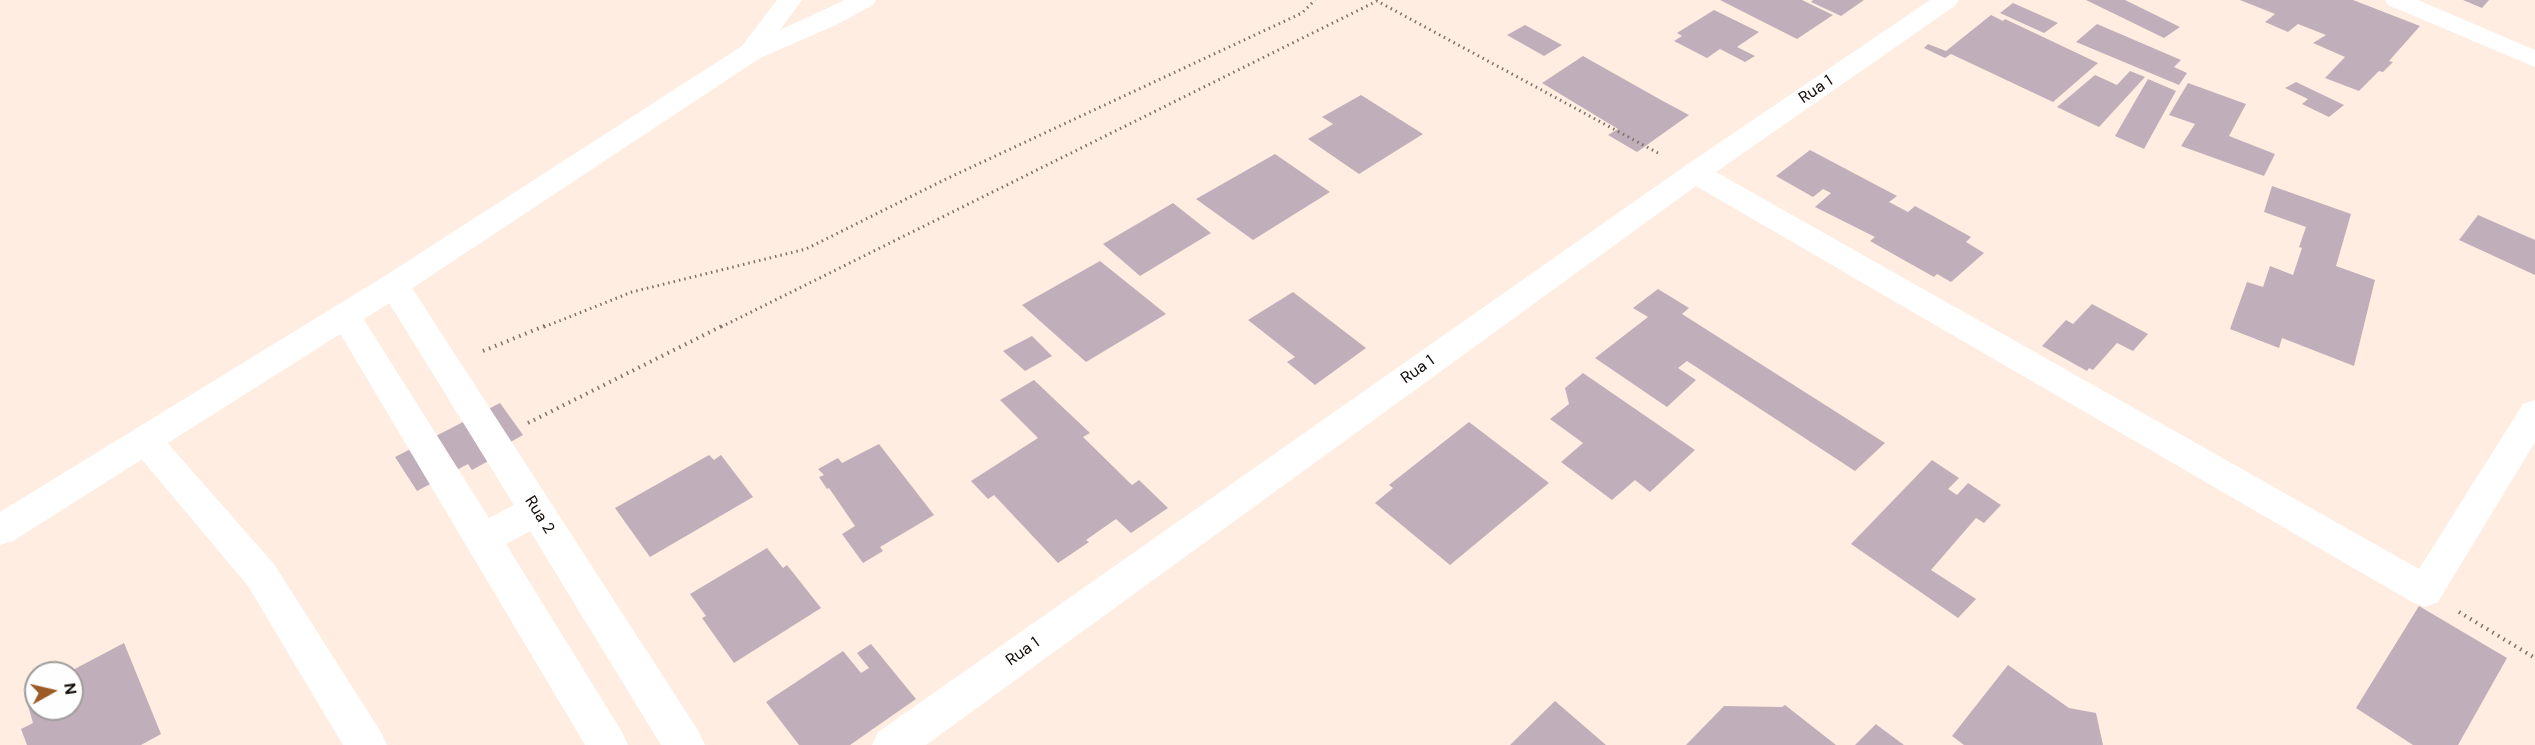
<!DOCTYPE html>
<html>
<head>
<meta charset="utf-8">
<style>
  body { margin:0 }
  #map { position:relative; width:2535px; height:745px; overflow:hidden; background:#feede0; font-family:"DM Sans",sans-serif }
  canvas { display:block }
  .north { position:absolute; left:24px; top:661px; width:60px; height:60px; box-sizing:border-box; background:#fefefe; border:2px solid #9f9c9b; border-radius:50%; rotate:82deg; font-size:16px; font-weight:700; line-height:24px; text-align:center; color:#100a07 }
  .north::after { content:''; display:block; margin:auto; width:21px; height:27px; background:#9d5c27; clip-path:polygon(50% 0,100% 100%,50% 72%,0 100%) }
</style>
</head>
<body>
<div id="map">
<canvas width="2535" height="745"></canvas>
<div class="north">N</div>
</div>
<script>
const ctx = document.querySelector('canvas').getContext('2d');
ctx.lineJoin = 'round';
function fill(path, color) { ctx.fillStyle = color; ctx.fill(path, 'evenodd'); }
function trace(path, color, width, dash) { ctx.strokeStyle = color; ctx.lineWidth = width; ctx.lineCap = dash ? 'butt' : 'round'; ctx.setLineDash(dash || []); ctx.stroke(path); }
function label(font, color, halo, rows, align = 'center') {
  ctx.font = font + ' "DM Sans",sans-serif'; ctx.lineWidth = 4.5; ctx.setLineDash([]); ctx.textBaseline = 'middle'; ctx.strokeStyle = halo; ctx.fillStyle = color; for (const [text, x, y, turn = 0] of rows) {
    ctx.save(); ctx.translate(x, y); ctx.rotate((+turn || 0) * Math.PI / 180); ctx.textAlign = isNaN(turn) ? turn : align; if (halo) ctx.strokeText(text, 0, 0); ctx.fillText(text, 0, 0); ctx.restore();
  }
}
const building = new Path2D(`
  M1720 0H1802L1833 15 1797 39Z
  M1813 0H1864L1841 16 1811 2Z
  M2086 0H2125L2180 27 2164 38Z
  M2240 0H2353L2420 26 2389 61 2393 62 2383 72 2379 71 2359 91 2325 78 2345 57 2313 43 2326 35 2298 24 2288 32 2265 22 2275 14Z
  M2463 0H2489L2482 8Z
  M2013 3 2058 23 2044 33 2000 13Z
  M1714 10 1759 32 1737 47 1755 56 1745 62 1720 49 1707 58 1674 41 1682 36 1677 33Z
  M1991 15 2003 21 2005 19 2098 63 2053 102 1951 54 1945 58 1924 48 1928 44 1946 51Z
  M2097 24 2181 60 2174 67 2187 73 2179 85 2076 42Z
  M1525 25 1562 45 1544 56 1507 35Z
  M1583 56 1661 100 1689 115 1637 152 1608 135 1618 129 1542 83Z
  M2130 71 2145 77 2099 127 2057 107 2095 75 2117 85Z
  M2148 79 2176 91 2144 149 2115 136Z
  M2296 82 2344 105 2329 117 2302 104 2308 99 2285 88Z
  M2188 83 2246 104 2229 136 2275 154 2264 176 2181 146 2195 124 2169 115Z
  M1361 95 1423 134 1359 174 1308 139 1333 124 1322 117Z
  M1810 150 1897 196 1889 202 1908 212 1915 206 1971 237 1966 242 1984 253 1951 282 1937 274 1934 277 1870 241 1875 237 1815 207 1831 193 1823 189 1813 197 1776 176Z
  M1275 154 1330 192 1253 240 1196 199Z
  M2272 186 2351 214 2336 266 2375 280 2354 366 2282 338 2279 348 2230 329 2247 282 2263 287 2270 266 2293 275 2302 248 2299 247 2306 227 2264 212Z
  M1173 203 1211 233 1140 276 1103 244Z
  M2478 215 2535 240V275L2459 240Z
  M1100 261 1166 314 1086 362 1022 305Z
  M1658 289 1689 308 1682 314 1885 443 1855 471 1687 361 1678 368 1696 380 1667 407 1595 358 1648 317 1633 308Z
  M1293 292 1366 348 1315 385 1287 362 1295 357 1248 320Z
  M2092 304 2148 334 2133 351 2117 343 2093 370 2089 368 2087 371 2042 346 2066 320 2073 324Z
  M1032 336 1052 356 1025 371 1003 351Z
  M1583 373 1695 450 1650 492 1635 480 1612 500 1561 462 1583 443 1550 419 1569 404 1565 388Z
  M1034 380 1090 433 1083 437 1132 485 1139 480 1168 508 1131 533 1116 519 1086 540 1089 542 1058 563 994 495 988 499 971 481 1038 438 1000 400Z
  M500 403 523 435 489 454 492 459 472 470 468 464 417 491 395 457Z
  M1469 422 1549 483 1450 565 1375 503 1393 488 1389 485Z
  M879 444 934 515 880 547 883 551 863 563 842 534 855 526 829 488 827 489 819 477 824 475 818 469 838 458 842 463Z
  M709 455 714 460 721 455 753 497 650 557 615 508Z
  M1932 460 1959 478 1948 489 1957 495 1968 483 2001 505 1984 523 1976 518 1931 570 1976 599 1958 618 1851 544Z
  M767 548 783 568 787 565 821 608 734 663 702 618 706 616 690 594Z
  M2419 606 2507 658 2458 745H2413L2356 708Z
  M124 643 161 734 141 745H27L21 729 33 723 25 695 36 690V709H72V673H67Z
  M871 644 916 699 850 745H799L766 702 843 651 861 673 869 668 857 653Z
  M2008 665 2069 708 2096 713 2103 745H1964L1952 736Z
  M1555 701 1606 745H1510Z
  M1785 705 1836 745H1686L1724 706 1782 707Z
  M1876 724 1877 725 1904 745H1855Z`);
const pathFar1 = new Path2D(`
  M544 327 632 292 806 249 946 179 1302 13 1315 0
  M721 327 1377 1 1658 153`);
const path = new Path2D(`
  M483 351 547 325
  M528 423 724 325
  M2459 612 2535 658`);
const minor = new Path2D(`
  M1930 0H1959L1956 5 1716 172 2419 569 2523 404 2535 400V442L2438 602 2425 607 2412 602 1696 186 926 745H872L878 732 1685 166Z
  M2385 0H2418L2535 50V67L2388 5Z
  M394 274 405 277 699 732 705 745H661L530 531 506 544 622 732 628 745H585L329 315 334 307 345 304 356 307 489 518 514 505 378 285 383 277Z
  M145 427 157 431 274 564 381 732 387 745H343L248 586 133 449 128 440 133 431Z`);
const tertiary = new Path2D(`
  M777 0H802L780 30 845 0H876L873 5 836 25 760 58 405 293 13 541 0 545V512L383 277 742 46Z`);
const streetNames = [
  ["Rua 1",1816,90,-34],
  ["Rua 1",1418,370,-35],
  ["Rua 2",539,515,58],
  ["Rua 1",1023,652,-35]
];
fill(building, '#c0afba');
trace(pathFar1, '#7d726a', 3, [1.5, 4]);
trace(path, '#7d726a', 4, [1.5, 5]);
fill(minor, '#fff');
fill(tertiary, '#fff');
label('16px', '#100a07', '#fefefe', streetNames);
</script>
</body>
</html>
